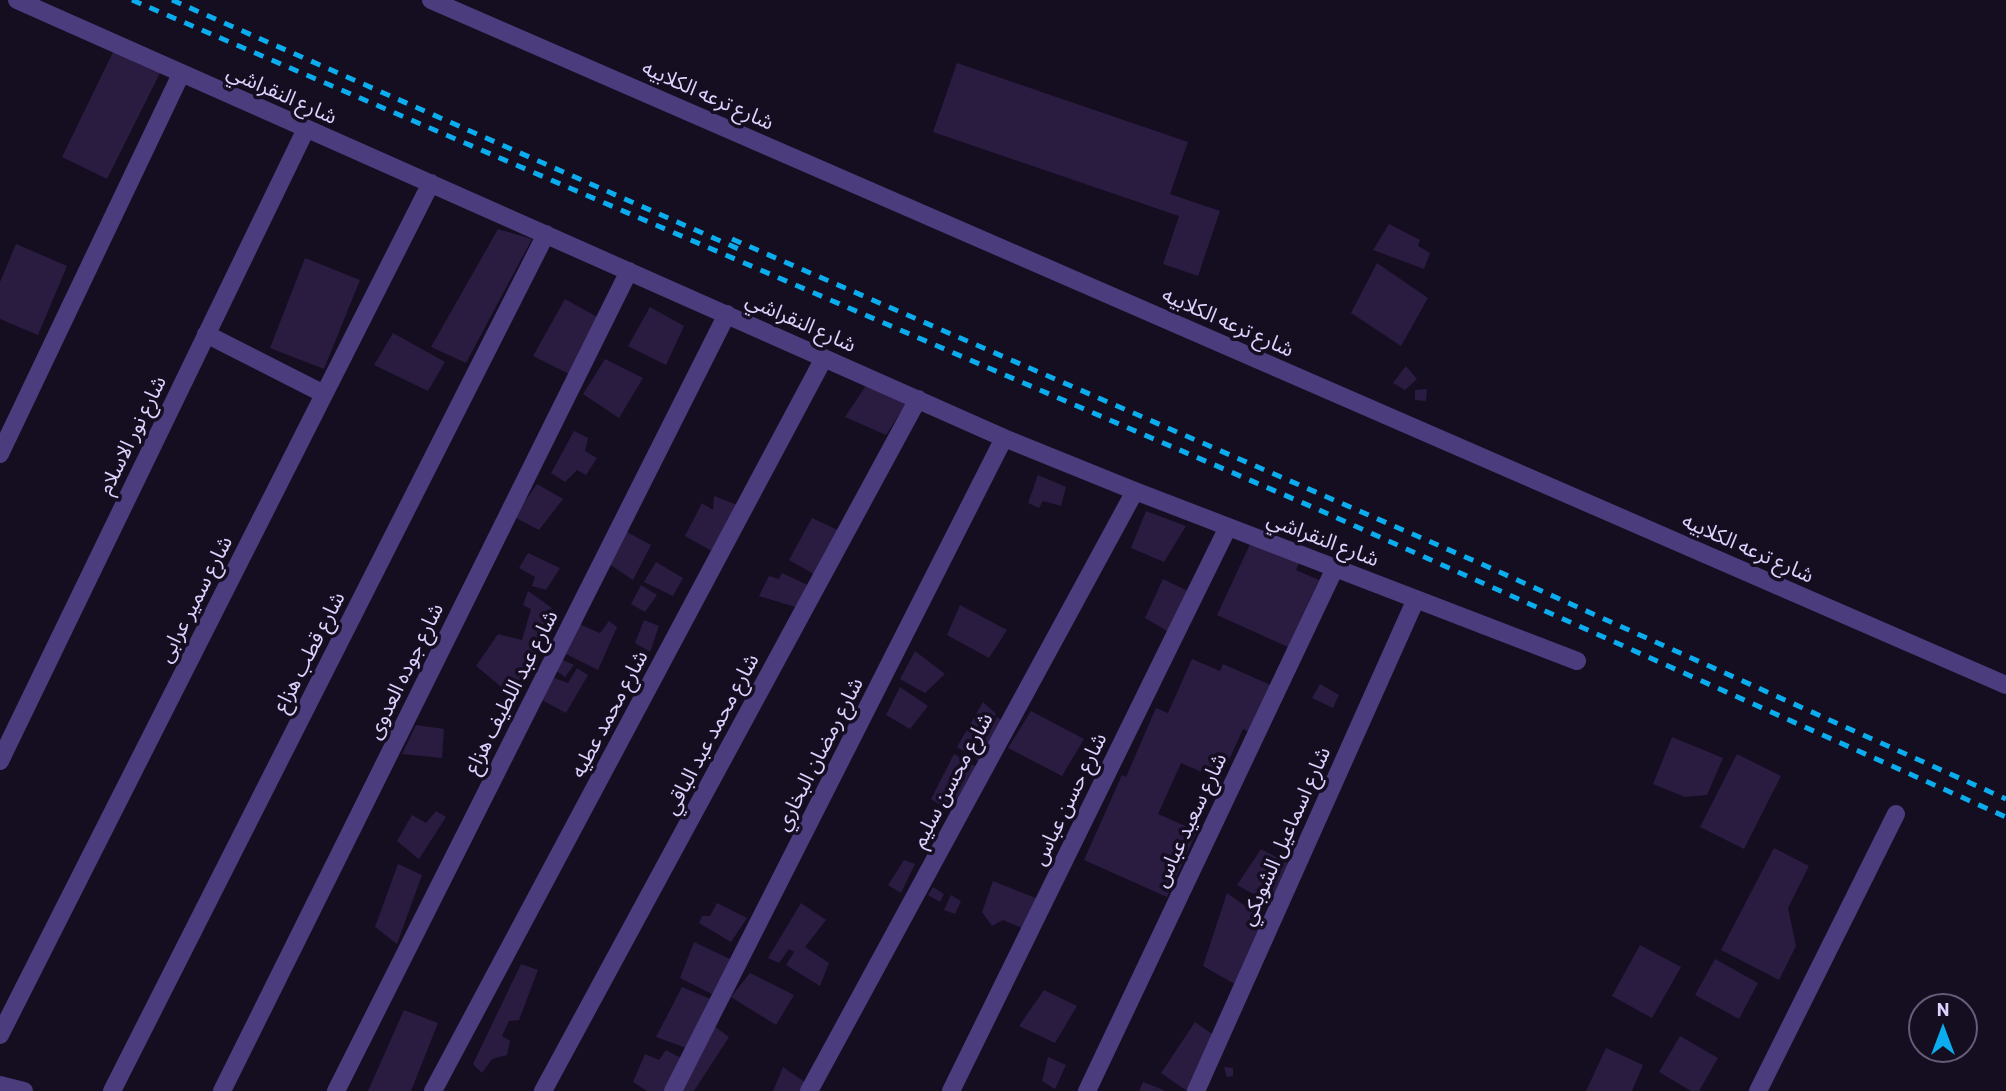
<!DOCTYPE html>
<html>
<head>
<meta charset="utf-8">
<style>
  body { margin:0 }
  #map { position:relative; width:2006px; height:1091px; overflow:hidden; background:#150e21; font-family:Barlow,sans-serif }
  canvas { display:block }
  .north { position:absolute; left:1908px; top:993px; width:70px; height:70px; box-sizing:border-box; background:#150e21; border:2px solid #655c79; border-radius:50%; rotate:0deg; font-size:19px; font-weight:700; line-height:28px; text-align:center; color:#ded1fd }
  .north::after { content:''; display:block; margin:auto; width:24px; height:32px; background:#0badee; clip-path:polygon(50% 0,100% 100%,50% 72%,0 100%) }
</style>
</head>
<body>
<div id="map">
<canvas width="2006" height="1091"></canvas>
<div class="north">N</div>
</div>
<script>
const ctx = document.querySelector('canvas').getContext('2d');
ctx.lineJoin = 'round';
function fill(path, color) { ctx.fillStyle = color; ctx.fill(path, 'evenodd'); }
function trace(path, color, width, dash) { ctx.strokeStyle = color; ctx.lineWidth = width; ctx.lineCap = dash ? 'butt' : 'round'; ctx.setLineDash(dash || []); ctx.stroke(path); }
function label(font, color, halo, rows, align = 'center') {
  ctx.font = font + ' Barlow,"Noto Sans Arabic",sans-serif'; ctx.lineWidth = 7; ctx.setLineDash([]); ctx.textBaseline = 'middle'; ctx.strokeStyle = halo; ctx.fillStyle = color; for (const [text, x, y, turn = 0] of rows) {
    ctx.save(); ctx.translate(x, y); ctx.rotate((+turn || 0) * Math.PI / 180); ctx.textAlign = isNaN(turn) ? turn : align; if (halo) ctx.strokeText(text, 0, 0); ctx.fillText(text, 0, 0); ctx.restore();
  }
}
const building = new Path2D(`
  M115 48 161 71 107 179 62 157Z
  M957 63 1188 142 1170 194 1220 211 1198 276 1163 264 1179 216 933 132Z
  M1389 224 1420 240 1418 246 1430 253 1424 269 1373 250Z
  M498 229 532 239 466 363 431 347Z
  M16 244 67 266 38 335 0 319V282Z
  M305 258 360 280 324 369 270 348Z
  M1377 263 1428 298 1401 346 1351 313Z
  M565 299 599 318 571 375 533 356Z
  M650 307 684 326 666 365 628 346Z
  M393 333 445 362 428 391 374 365Z
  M605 359 643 378 619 418 583 394Z
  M1406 366 1417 379 1405 390 1393 383Z
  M869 381 907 402 886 435 845 417Z
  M1427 389 1426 401 1415 400V390Z
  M574 431 588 438 585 451 597 458 586 475 577 470 565 482 551 473Z
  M1038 475 1066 487 1061 506 1043 501 1039 508 1028 503Z
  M537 484 563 499 539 530 514 517Z
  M714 496 740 506 715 553 685 536 702 503 713 510Z
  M1146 511 1186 526 1164 562 1131 548Z
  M812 518 842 532 819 577 789 560Z
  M625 531 651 545 633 580 609 564Z
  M1252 540 1300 561 1296 570 1319 580 1288 647 1217 615Z
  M528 553 560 568 546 590 532 586 535 577 519 568Z
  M656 562 683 578 673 596 644 582Z
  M782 573 814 588 802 609 759 596 769 576 779 579Z
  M1163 579 1192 593 1172 634 1145 618Z
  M641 585 657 595 645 612 631 604Z
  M528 591 552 608 532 649 539 653 510 694 476 666 498 634 522 640 531 609 523 605Z
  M960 605 1007 630 989 658 947 635Z
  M644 620 659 626 650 652 635 643Z
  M609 621 617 627 598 670 562 652 577 623 600 633Z
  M915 651 945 674 925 693 900 679Z
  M559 658 574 665 565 677 554 669Z
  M1192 659 1220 671 1223 664 1273 686 1251 733 1243 729 1220 780 1181 763 1158 814 1197 831 1167 897 1084 860 1122 775 1126 777 1156 708 1168 713Z
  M577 668 588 675 566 713 540 699 554 678 568 683Z
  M1320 684 1339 695 1333 708 1312 698Z
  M900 687 928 706 910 729 886 715Z
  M983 702 996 714 969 754 957 747Z
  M1031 711 1084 739 1062 776 1008 748Z
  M997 717 1005 723 983 766 974 757Z
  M416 725 444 729 442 758 402 754Z
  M1672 737 1723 758 1707 795 1685 797 1653 784Z
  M954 754 980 769 956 815 931 799Z
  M1737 754 1781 776 1744 849 1700 827Z
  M436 811 446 817 419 859 397 841 412 815 426 823Z
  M1774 848 1809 866 1788 908 1796 946 1779 980 1721 950Z
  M1261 849 1293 866 1275 906 1237 885Z
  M904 860 915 864 901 893 888 885Z
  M398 864 422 875 397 944 375 927Z
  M993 881 1038 899 1022 928 1003 920 992 926 982 912Z
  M933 887 944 894 940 902 928 895Z
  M1227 893 1265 920 1238 986 1203 966Z
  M951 895 961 901 955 914 944 910Z
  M717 903 747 918 731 942 699 923 702 916H710Z
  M801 903 826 920 805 947 829 963 820 986 786 965 794 952 789 949 779 963 768 958Z
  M694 942 730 959 712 994 680 978Z
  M1640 945 1681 967 1652 1018 1612 996Z
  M1715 959 1758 983 1739 1019 1695 995Z
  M521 964 538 970 519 1020 509 1021 502 1036 510 1041 507 1055 492 1059 482 1073 473 1064Z
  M750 973 794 995 776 1025 731 997Z
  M682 987 713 1000 689 1049 656 1037Z
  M1044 990 1077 1006 1055 1043 1019 1026Z
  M404 1010 438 1023 411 1091H368Z
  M1195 1022 1215 1036 1192 1091H1187L1161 1073Z
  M713 1025 729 1037 694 1091H675Z
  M1680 1036 1718 1058 1699 1091H1691L1659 1072Z
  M1606 1048 1643 1065 1632 1091H1586Z
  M666 1050 683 1059 666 1091H647L633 1082 645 1054 659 1060Z
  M1048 1057 1066 1065 1055 1089 1042 1081Z
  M783 1067 809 1085 806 1091H773Z
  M1224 1067 1233 1068V1076L1227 1077Z
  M1143 1082 1161 1089 1165 1091H1139Z`);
const minor = new Path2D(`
  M17 0 1004 438 1135 491 1577 661
  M431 0 2006 685
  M206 334 324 394
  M0 454 181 74
  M0 761 306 129
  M0 1035 431 183
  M0 1085 24 1091
  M112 1091 546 234
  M222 1091 629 271
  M336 1091 727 314
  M433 1091 824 358
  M543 1091 918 399
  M673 1091 1004 438
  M809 1091 1135 491
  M951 1091 1228 527
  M1087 1091 1335 568
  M1196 1091 1416 599
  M1758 1091 1896 814`);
const rail = new Path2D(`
  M132 0 1317 509 2006 817
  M172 0 741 250
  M732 239 1477 562 2006 799`);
const streetNames = [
  ["شارع النقراشي",282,94,24],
  ["شارع ترعه الكلابيه",708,95,24],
  ["شارع النقراشي",801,322,24],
  ["شارع ترعه الكلابيه",1228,322,24],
  ["شارع نور الاسلام",132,435,-64],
  ["شارع النقراشي",1323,539,21],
  ["شارع ترعه الكلابيه",1748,548,24],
  ["شارع سمير عرابى",195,599,-63],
  ["شارع قطب هزاع",309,652,-63],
  ["شارع جوده العدوى",405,671,-64],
  ["شارع عبد اللطيف هزاع",511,692,-63],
  ["شارع محمد عطيه",609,714,-62],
  ["شارع محمد عبد الباقي",711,734,-62],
  ["شارع رمضان البخاري",819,754,-63],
  ["شارع محسن سليم",952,780,-62],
  ["شارع حسن عباس",1069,799,-64],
  ["شارع سعيد عباس",1190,820,-65],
  ["شارع اسماعيل الشوبكي",1285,836,-66]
];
fill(building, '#2a1b41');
trace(minor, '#4b3c7e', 18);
trace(rail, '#0badee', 5, [10, 9]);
label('21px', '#ded1fd', '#150e21', streetNames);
</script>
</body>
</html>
